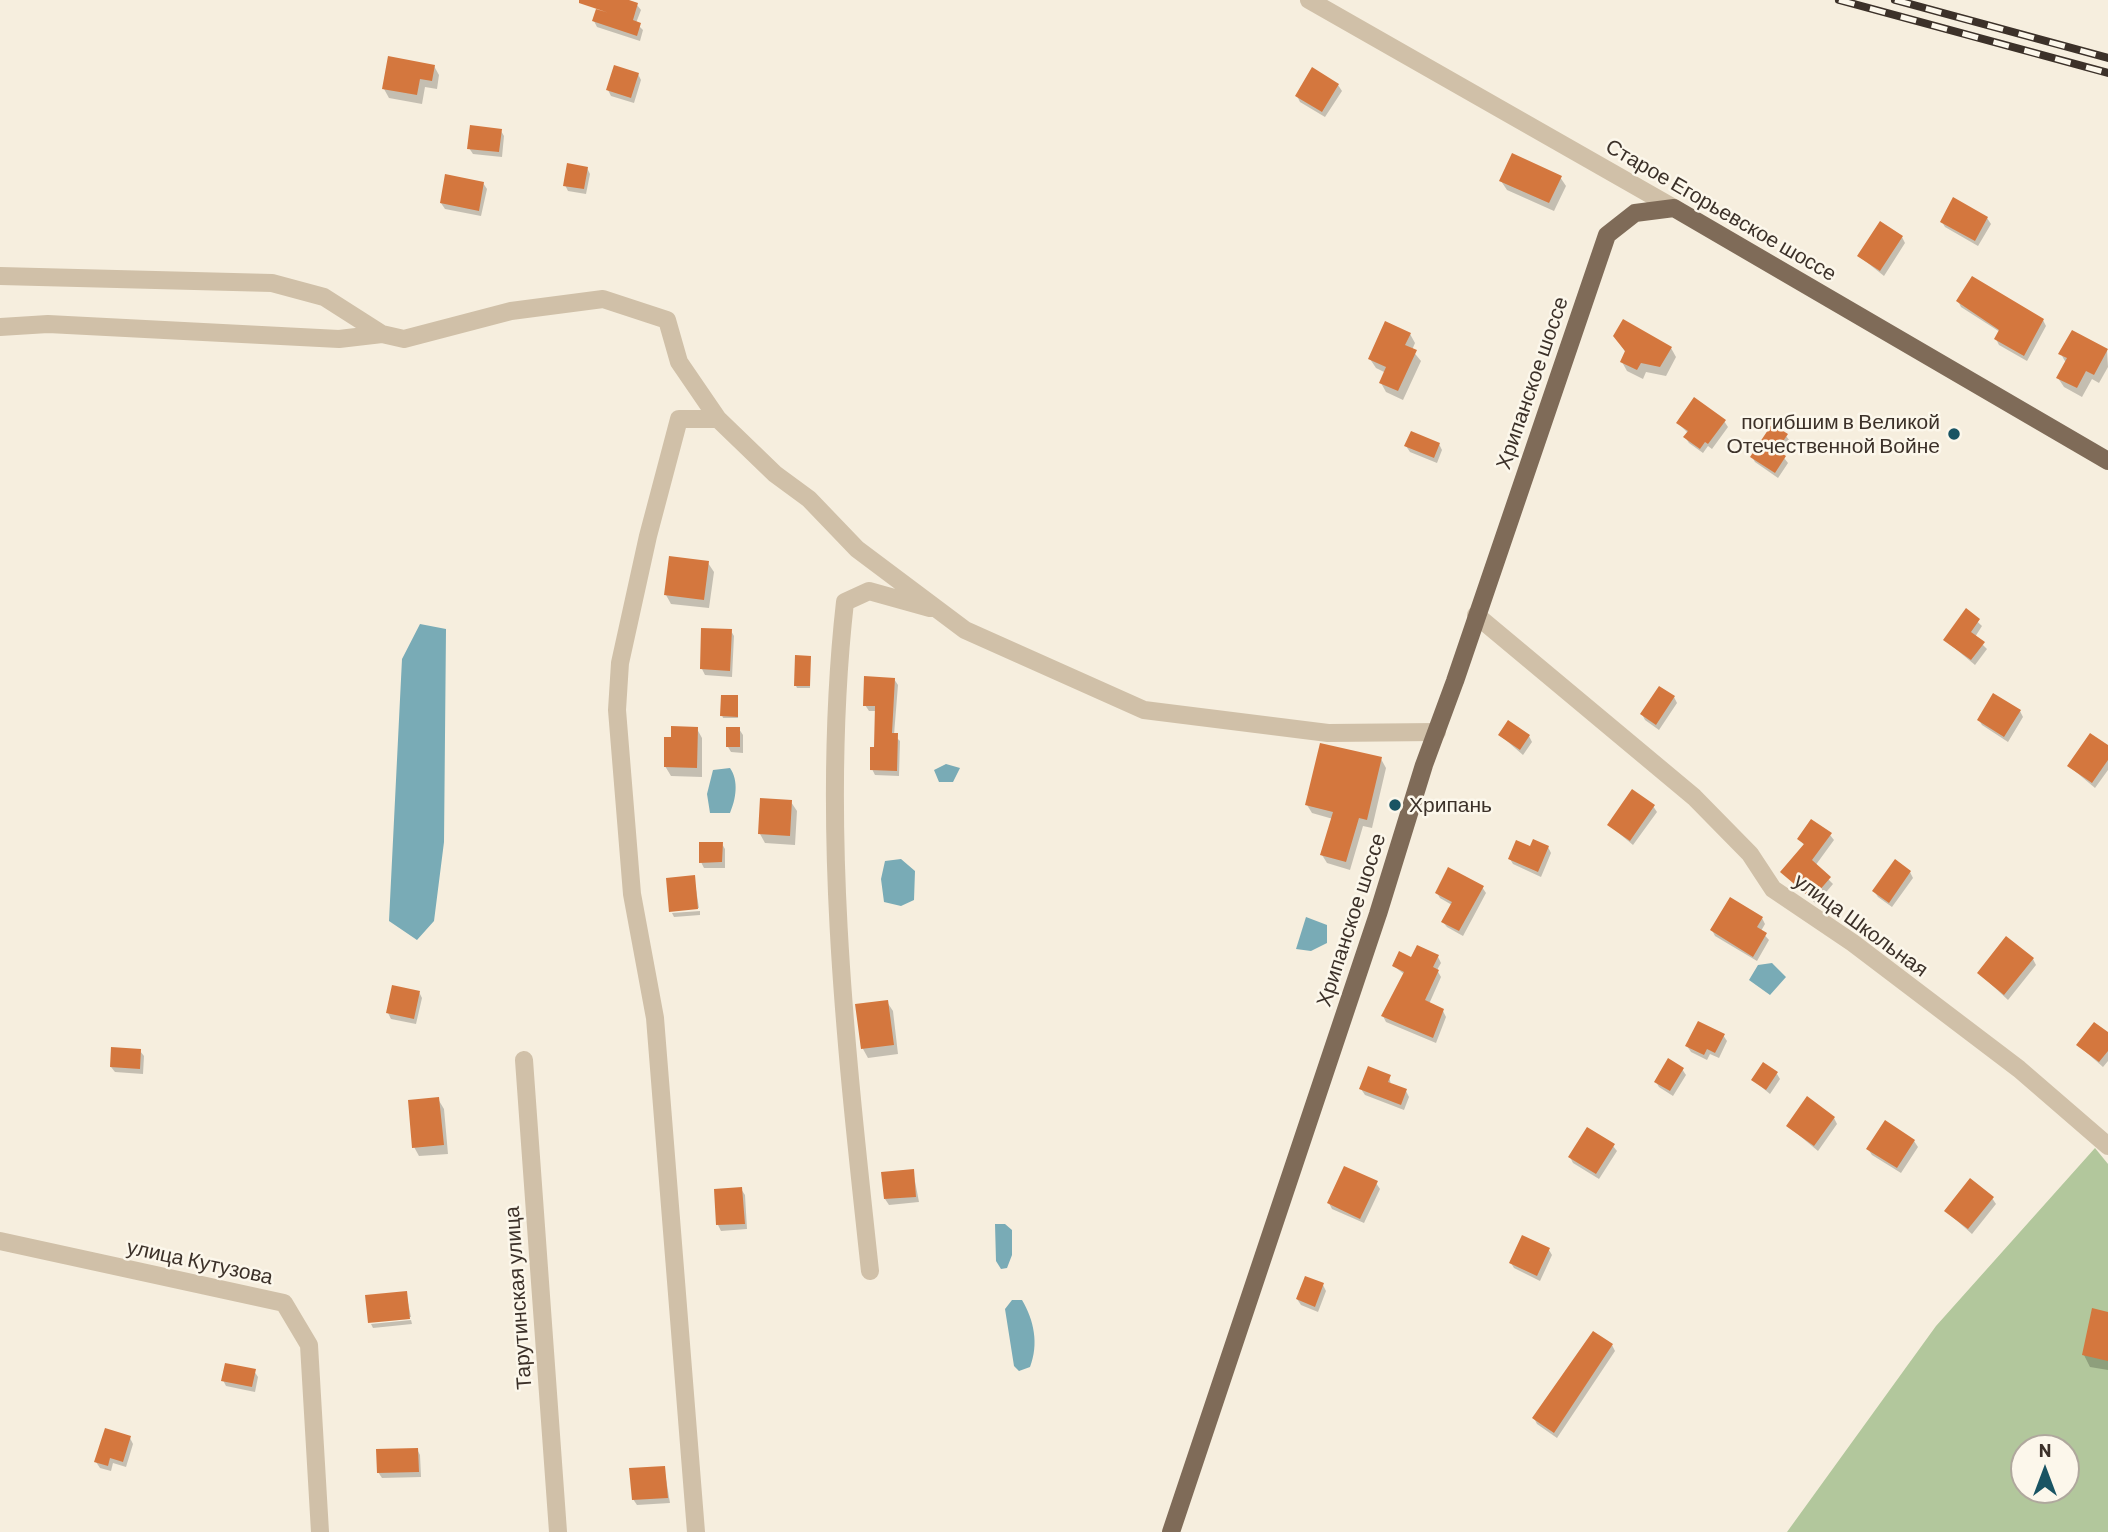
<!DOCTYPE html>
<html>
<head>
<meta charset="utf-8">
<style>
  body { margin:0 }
  #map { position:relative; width:2108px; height:1532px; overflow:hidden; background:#f6eede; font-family:Barlow,sans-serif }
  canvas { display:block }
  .north { position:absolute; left:2010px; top:1434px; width:70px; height:70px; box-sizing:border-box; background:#fcf7eb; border:2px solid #afa89d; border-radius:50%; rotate:0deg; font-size:19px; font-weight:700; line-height:28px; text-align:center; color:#3c3129 }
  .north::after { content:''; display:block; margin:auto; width:24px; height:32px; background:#195463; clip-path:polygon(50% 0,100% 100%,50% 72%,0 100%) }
</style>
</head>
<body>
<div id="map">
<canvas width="2108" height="1532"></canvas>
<div class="north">N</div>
</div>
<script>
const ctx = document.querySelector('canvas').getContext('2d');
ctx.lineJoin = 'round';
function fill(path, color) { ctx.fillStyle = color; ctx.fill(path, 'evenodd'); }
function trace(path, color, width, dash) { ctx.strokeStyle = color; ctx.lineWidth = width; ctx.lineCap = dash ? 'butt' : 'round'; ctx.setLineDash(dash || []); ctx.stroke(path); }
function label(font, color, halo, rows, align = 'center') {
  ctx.font = font + ' Barlow,sans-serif'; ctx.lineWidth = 5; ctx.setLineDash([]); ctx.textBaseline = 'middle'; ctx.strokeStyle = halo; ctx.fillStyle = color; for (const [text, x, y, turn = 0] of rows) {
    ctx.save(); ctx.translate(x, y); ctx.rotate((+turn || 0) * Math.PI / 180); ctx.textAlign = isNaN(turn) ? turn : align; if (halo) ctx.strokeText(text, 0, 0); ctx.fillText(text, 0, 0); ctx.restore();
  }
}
const green = new Path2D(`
  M2095 1148 2108 1164V1532H1787L1936 1326ZM2024 1448H2066V1490H2024Z`);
const water = new Path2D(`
  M420 624 446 629 444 842 434 921 417 940 389 921 402 659Z
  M946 764 960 768 953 782H939L934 770Z
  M730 768C739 781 736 799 730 813H710L707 794 713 770Z
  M901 859 915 871 914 900 901 906 884 902 881 879 885 861Z
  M1306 917 1327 925V943L1311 951 1296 949Z
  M1772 963 1786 977 1770 995 1749 980 1758 965Z
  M995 1224H1005L1012 1230V1255L1007 1268 1001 1269 996 1261Z
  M1012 1300H1022C1034 1320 1039 1344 1030 1367L1019 1371 1014 1366 1005 1309Z`);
const shadow = new Path2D(`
  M605 0H624L637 5 641 10 636 23 643 30 640 41 597 27 594 21 603 13Z
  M434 66 439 75 437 89 425 87 422 104 389 98 384 89Z
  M638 74 641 80 634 103 611 96 608 90Z
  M1338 85 1342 91 1325 117 1300 102 1297 96Z
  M501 131 504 136 502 157 473 154 469 148Z
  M587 168 590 174 586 194 568 191 565 185Z
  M1560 177 1566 186 1554 211 1507 190 1501 181Z
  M483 183 487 189 481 216 445 209 441 203Z
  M1987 218 1991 224 1978 246 1945 227 1942 222Z
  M1902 237 1905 243 1884 276 1859 256Z
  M1958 301 2043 320 2046 326 2027 361 1999 345 1996 339 2000 332 1961 307Z
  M1410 334 1415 343 1412 350 1421 361 1403 400 1386 392 1381 383 1386 373 1376 368 1370 359Z
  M1615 336 1671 348 1676 357 1666 376 1646 372 1643 379 1627 371 1622 362 1626 353Z
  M2107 350 2108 367 2099 383 2092 379 2082 397 2064 387 2058 378 2066 363 2061 354Z
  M1724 421 1728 427 1712 449 1708 446 1703 453 1689 443 1685 437 1688 433 1678 423Z
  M1786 436 1790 441 1781 454 1788 463 1778 478 1755 462 1752 457Z
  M1439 444 1442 450 1437 463 1410 452 1406 446Z
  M708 563 714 572 709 608 671 604 666 595Z
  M1966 611 1982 626 1975 637 1987 649 1975 665 1945 640Z
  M731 631 734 636 732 677 705 675 702 669Z
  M810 658V688H797L796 686Z
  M894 679 898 685 894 735 900 741 899 776 875 775 872 769 876 748 877 711H869L865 705Z
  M737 697 738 718H723L722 715Z
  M1674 697 1677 703 1659 730 1645 720 1642 714Z
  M2020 711 2023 717 2008 742 1982 725 1979 720Z
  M697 729 702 738V777L671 776 665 766Z
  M739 729 743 735V753L731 752 728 747Z
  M1500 735 1529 736 1532 742 1523 755Z
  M2108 747V770L2095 788 2069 766Z
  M1381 759 1386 768 1372 828 1363 826 1350 870 1327 863 1322 855 1333 819 1312 813 1307 805Z
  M791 802 797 811 795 845 765 843 760 834Z
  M1653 806 1657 812 1633 845 1609 825Z
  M1830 835 1834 840 1815 866 1833 884 1816 904 1782 872 1805 846 1799 839Z
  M722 844 725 849V868H704L701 862Z
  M1548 847 1551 853 1541 877 1513 864 1510 859 1531 849Z
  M1910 872 1913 878 1892 907 1878 897 1874 891Z
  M694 877 699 908 671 910Z
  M1482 887 1486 893 1463 936 1447 927 1443 922 1452 905 1440 898 1437 893Z
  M700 911V915L674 917 672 913Z
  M1762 918 1765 924 1761 931 1769 940 1757 961 1715 936 1712 930Z
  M1438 957 1441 963 1437 970 1441 977 1429 1004 1443 1011 1446 1017 1436 1043 1386 1022 1383 1016 1405 975 1394 966 1412 959Z
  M2033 959 2036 965 2008 1000 1979 973Z
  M419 992 422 998 416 1024 391 1019 388 1013Z
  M887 1002 893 1011 898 1054 868 1058 863 1049 857 1006Z
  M2108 1034V1061L2103 1067 2078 1045Z
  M1723 1035 1727 1041 1719 1058 1710 1054 1707 1060 1691 1052 1687 1046Z
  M140 1051 144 1056 143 1074 115 1072 111 1067Z
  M1682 1069 1686 1075 1673 1096 1659 1087 1656 1082Z
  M1777 1074 1780 1079 1770 1094 1753 1080Z
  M1389 1076 1391 1085 1406 1091 1409 1097 1404 1110 1365 1095 1361 1089Z
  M438 1099 444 1109 448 1154 419 1156 414 1147Z
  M1834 1118 1837 1124 1818 1151 1788 1126Z
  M1914 1141 1918 1147 1901 1173 1872 1155 1868 1149Z
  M1613 1146 1617 1151 1599 1179 1573 1163 1570 1157Z
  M913 1171 919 1202 889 1205 885 1199Z
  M1376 1183 1380 1189 1364 1223 1332 1209 1329 1203Z
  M741 1189 745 1195 747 1229 721 1231 718 1225Z
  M1992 1198 1996 1204 1972 1234 1946 1211Z
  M1549 1250 1552 1255 1540 1281 1514 1268 1511 1263Z
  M1323 1285 1326 1291 1318 1312 1301 1305 1297 1299Z
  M406 1293 411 1317 370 1321Z
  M2108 1313V1370L2090 1367 2084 1355Z
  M411 1320 412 1324 373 1328 371 1324Z
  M1612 1345 1615 1351 1557 1438 1537 1424 1534 1418Z
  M254 1371 258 1377 255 1392 226 1386 223 1380Z
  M130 1438 133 1444 126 1467 113 1463 111 1471 100 1468 96 1462Z
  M417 1449 420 1455 421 1477 382 1478 378 1472Z
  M664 1467 670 1503 637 1505 633 1499Z`);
const building = new Path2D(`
  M579 0H629L638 3 633 20 641 23 637 36 592 21 596 9 609 13 579 3Z
  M388 56 435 65 432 81 420 79 417 95 382 89Z
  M614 65 639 73 631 98 606 90Z
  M1312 67 1339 84 1322 112 1295 96Z
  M470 125 502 129 499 152 467 149Z
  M1512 153 1562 176 1549 203 1499 181Z
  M567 163 588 167 584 189 563 186Z
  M445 174 484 182 479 211 440 203Z
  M1953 197 1988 217 1975 241 1940 222Z
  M1880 221 1903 236 1880 271 1857 256Z
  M1972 276 2044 319 2024 356 1994 339 1999 330 1956 301Z
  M1623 319 1672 347 1660 367 1641 363 1637 370 1620 362 1625 351 1613 336Z
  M1385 321 1411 333 1405 345 1417 350 1398 391 1379 383 1386 367 1368 359Z
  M2072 330 2108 349 2094 375 2086 371 2077 388 2056 378 2067 358 2058 354Z
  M1694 397 1726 420 1708 444 1705 442 1700 449 1683 437 1688 431 1676 423Z
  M1772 424 1788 434 1777 450 1786 456 1775 473 1750 457Z
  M1411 431 1440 443 1434 458 1404 446Z
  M669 556 709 561 704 600 664 595Z
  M1966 608 1980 619 1971 632 1985 642 1971 660 1943 640Z
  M701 628 732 629 730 671 700 669Z
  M795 655 811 656 810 686H794Z
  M864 676 895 678 892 733H898L897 771 870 770V747H874L875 706H863Z
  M1659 686 1675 696 1656 725 1640 714Z
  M1993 693 2021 710 2004 737 1977 720Z
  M721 695H738V717L720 716Z
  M1508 720 1530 735 1520 750 1498 735Z
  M671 726 698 727 697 768 664 767V737H671Z
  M726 727H740V747H726Z
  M2090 733 2108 745V760L2092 783 2067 766Z
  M1320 743 1382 757 1367 820 1359 818 1346 862 1320 855 1333 812 1305 805Z
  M1632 789 1655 805 1630 841 1607 825Z
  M760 798 792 800 790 836 758 834Z
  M1811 819 1832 833 1812 860 1831 877 1812 899 1780 872 1804 844 1797 839Z
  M1533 839 1549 846 1538 872 1508 859 1516 840 1530 846Z
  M699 842H723L722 862 699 863Z
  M1895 859 1911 871 1889 903 1872 891Z
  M1448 867 1484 886 1459 931 1441 922 1452 902 1435 893Z
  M695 875 698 909 669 912 666 878Z
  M1730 897 1763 917 1757 927 1767 933 1753 957 1710 930Z
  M2006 936 2034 958 2004 995 1977 973Z
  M1417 945 1439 955 1433 967 1439 970 1425 1000 1444 1009 1433 1038 1381 1016 1404 972 1392 966 1399 951 1411 957Z
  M392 985 420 991 414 1019 386 1013Z
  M888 1000 894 1045 861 1049 855 1004Z
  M1698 1021 1725 1034 1715 1053 1707 1049 1704 1055 1685 1046Z
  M2094 1022 2108 1032V1051L2099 1062 2076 1045Z
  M111 1047 141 1049 140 1069 110 1067Z
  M1668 1058 1684 1068 1670 1091 1654 1082Z
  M1763 1062 1778 1072 1766 1090 1751 1080Z
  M1368 1066 1391 1075 1388 1082 1407 1089 1401 1105 1359 1089Z
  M1807 1096 1835 1117 1814 1146 1786 1126Z
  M439 1097 444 1145 412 1148 408 1100Z
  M1885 1120 1915 1140 1897 1168 1866 1149Z
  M1587 1127 1615 1144 1596 1174 1568 1157Z
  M1344 1166 1378 1181 1360 1219 1327 1203Z
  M914 1169 916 1197 884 1199 881 1172Z
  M1970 1178 1994 1197 1968 1229 1944 1211Z
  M742 1187 745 1224 716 1225 714 1189Z
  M1522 1235 1550 1248 1537 1276 1509 1263Z
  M1305 1276 1324 1283 1315 1307 1296 1299Z
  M407 1291 410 1319 368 1323 365 1295Z
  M2092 1308 2108 1312V1361L2082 1355Z
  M1593 1331 1613 1344 1554 1433 1532 1418Z
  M225 1363 256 1369 252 1387 221 1381Z
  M105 1428 131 1436 123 1462 110 1458 108 1466 94 1462Z
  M418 1448 419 1472 377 1473 376 1449Z
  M665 1466 668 1498 632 1500 629 1468Z`);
const minor = new Path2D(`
  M1309 0 1674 208
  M0 276 272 283 324 297 382 334 404 339 511 311 603 299 667 320 679 362 718 419 775 474 809 499 857 549 965 630 1144 710 1328 733 1437 732
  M0 327 48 324 339 339 382 334
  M1476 615 1694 797 1750 854 1773 889 1853 943 2019 1069 2108 1146
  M524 1060 558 1532
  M0 1241 284 1303 309 1345 320 1532
  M870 1271C846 1050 820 823 845 602L869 591 930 608
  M696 1532 655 1018 632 894 617 710 620 663 648 536 679 419H718`);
const major = new Path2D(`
  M1171 1532 1378 914 1424 765 1455 681 1607 235 1635 213 1674 208 2108 461`);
const rail = new Path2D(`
  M1839 0 2108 73
  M1895 0 2108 58`);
const markers = [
  [1954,434,7,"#195463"],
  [1395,805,7,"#195463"]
];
const streetNames = [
  ["Старое Егорьевское шоссе",1721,210,30],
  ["Хрипанское шоссе",1532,383,-71],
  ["Хрипанское шоссе",1351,920,-72],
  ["улица Школьная",1861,925,36],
  ["улица Кутузова",200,1262,12],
  ["Тарутинская улица",518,1298,-94]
];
const poiNames = [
  ["погибшим в Великой",1940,422],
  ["Отечественной Войне",1940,446],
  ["Хрипань",1409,805,"left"]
];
fill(green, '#b2c79c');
fill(water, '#79abb6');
fill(shadow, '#0003');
fill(building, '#d4773e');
trace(minor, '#d0c0a8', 18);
trace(major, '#7f6b58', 18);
trace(rail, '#3c3129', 8);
trace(rail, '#fcf7eb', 5, [16]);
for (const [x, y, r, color] of markers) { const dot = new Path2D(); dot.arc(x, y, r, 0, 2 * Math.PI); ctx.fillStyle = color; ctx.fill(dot); trace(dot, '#fcf7eb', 2.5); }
label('21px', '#3c3129', '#fcf7eb', streetNames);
label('21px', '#3c3129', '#fcf7eb', poiNames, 'right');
</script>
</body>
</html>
